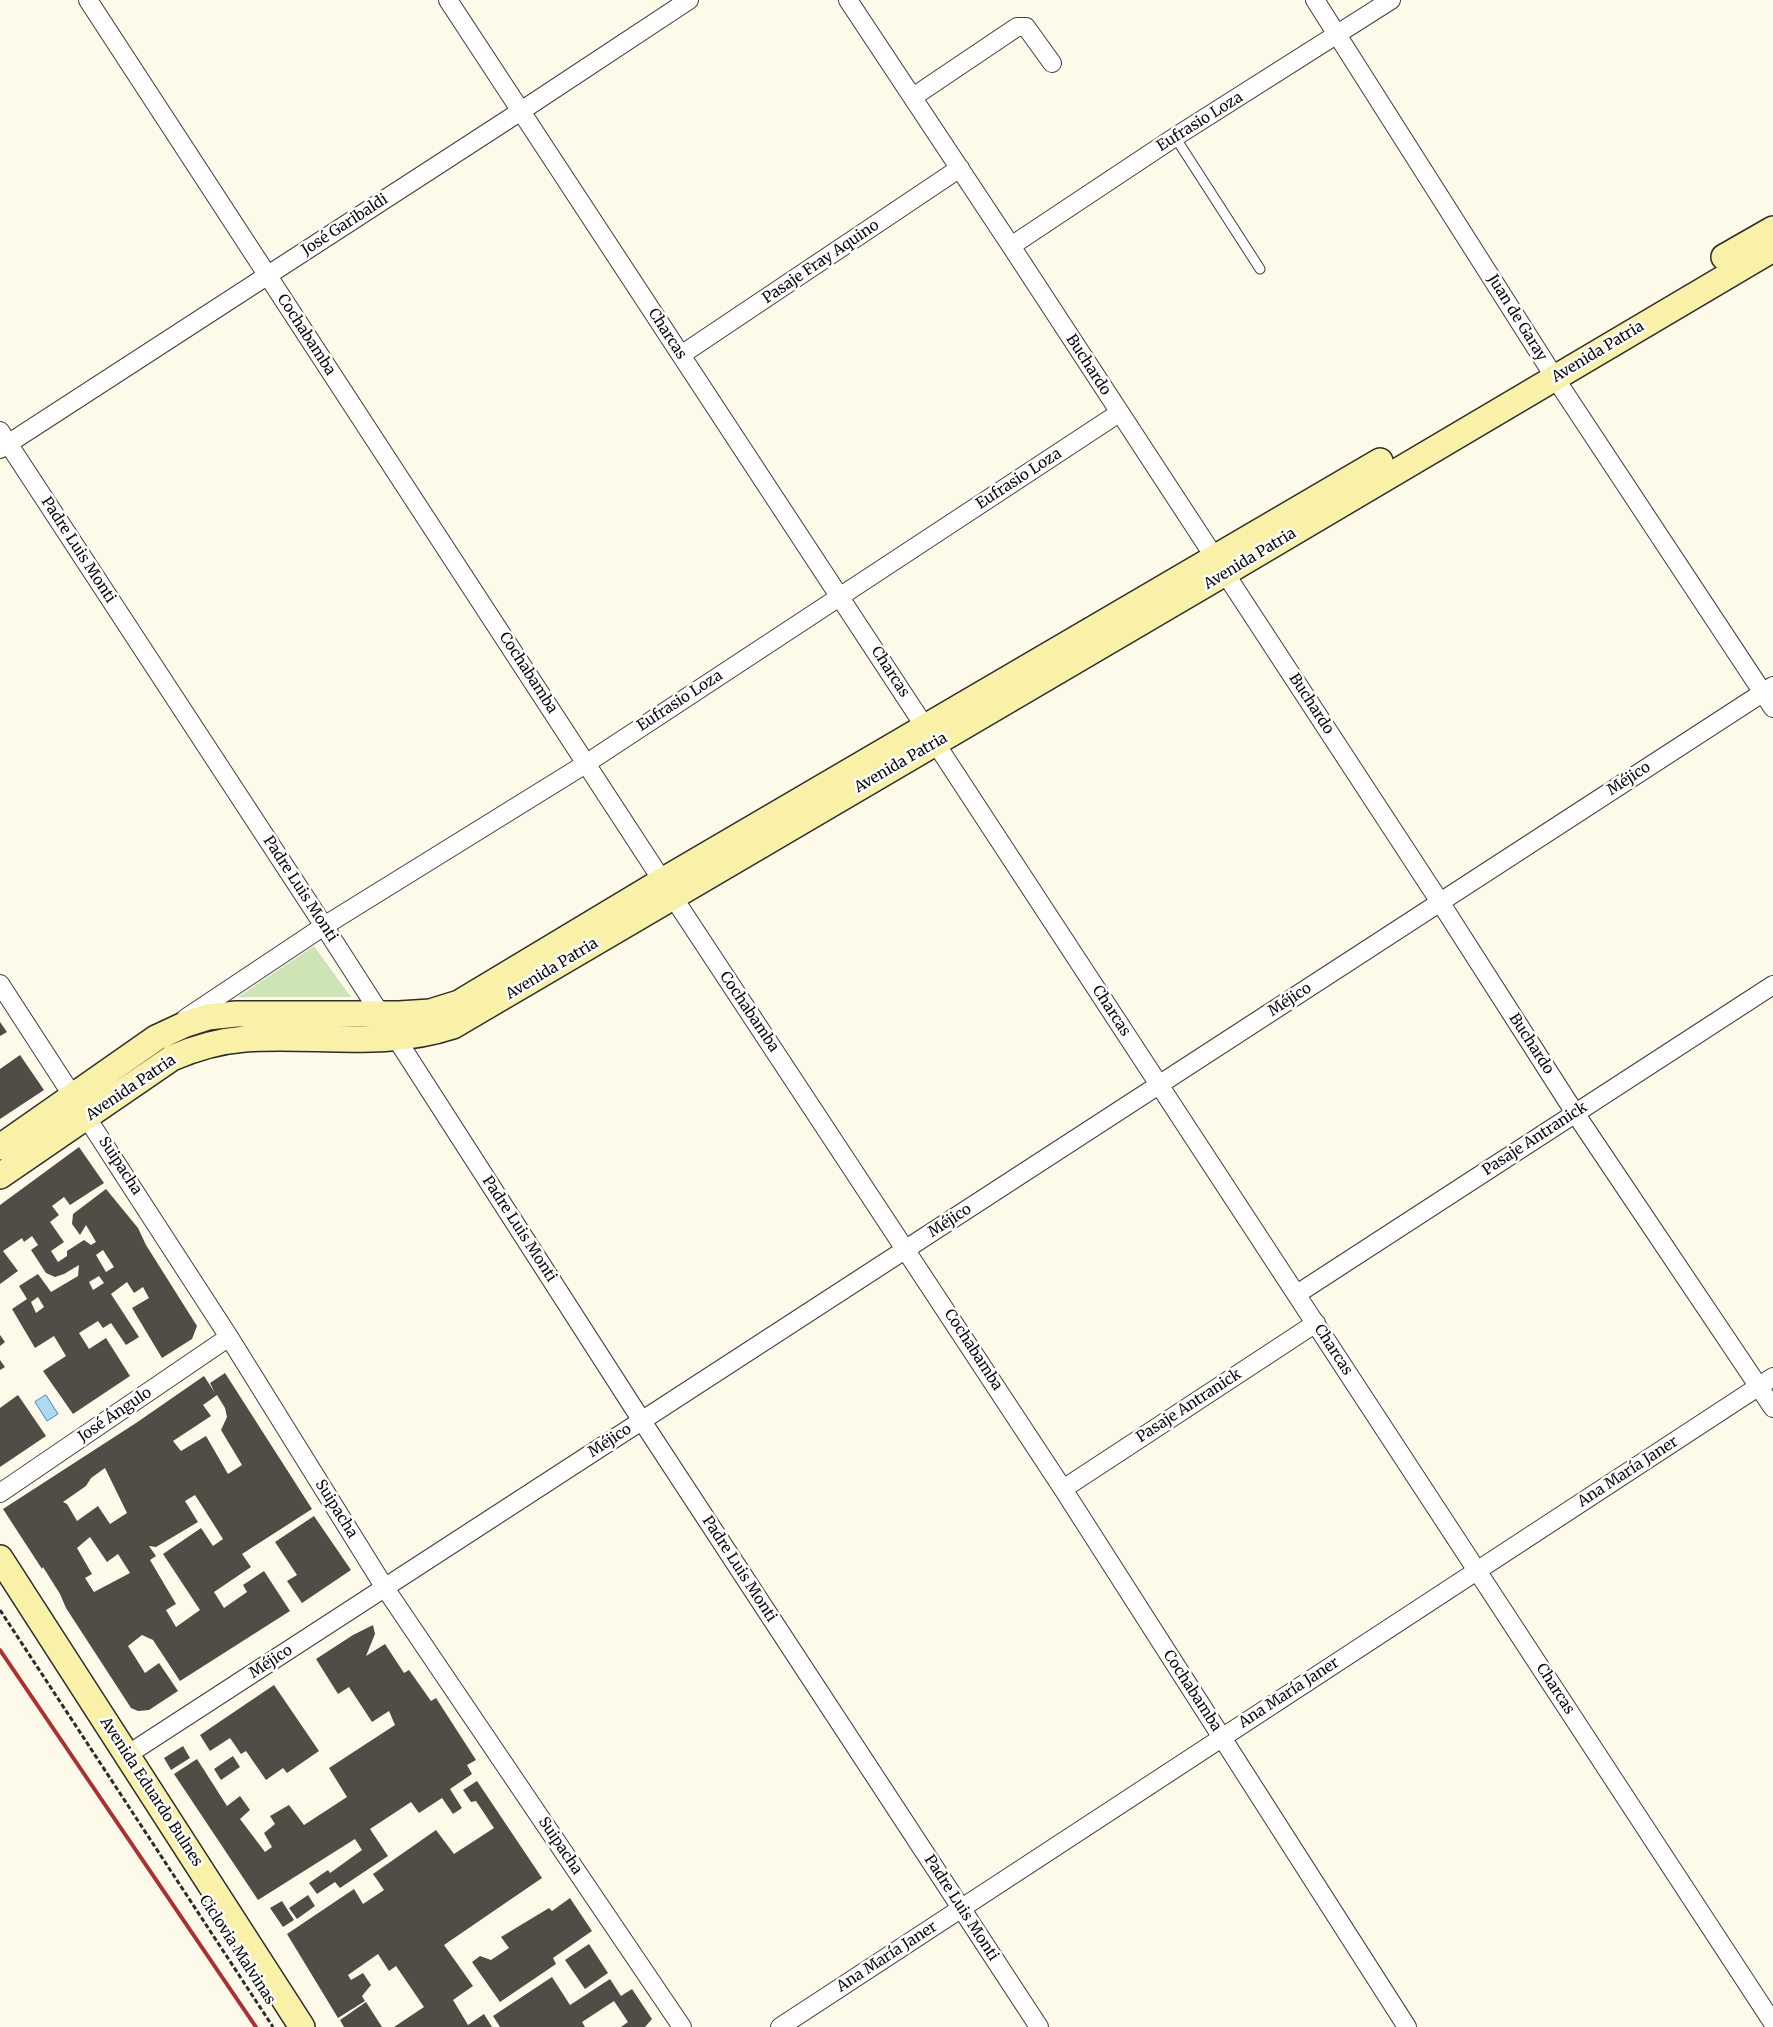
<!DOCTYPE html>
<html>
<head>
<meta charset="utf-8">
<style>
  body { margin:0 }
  canvas { display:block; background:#fdfae9 }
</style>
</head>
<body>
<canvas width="1773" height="2027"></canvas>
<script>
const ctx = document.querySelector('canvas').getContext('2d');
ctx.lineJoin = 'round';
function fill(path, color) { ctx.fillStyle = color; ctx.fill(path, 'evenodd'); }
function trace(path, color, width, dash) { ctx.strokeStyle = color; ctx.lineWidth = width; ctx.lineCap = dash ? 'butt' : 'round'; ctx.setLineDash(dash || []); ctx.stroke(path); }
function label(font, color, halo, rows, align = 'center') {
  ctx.font = font + ' Merriweather,serif'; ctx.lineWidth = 5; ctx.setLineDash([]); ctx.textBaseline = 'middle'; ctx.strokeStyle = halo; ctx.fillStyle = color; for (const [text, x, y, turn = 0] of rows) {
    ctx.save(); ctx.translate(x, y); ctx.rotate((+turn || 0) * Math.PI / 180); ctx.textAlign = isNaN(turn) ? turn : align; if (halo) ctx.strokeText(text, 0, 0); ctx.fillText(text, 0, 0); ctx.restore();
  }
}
const green = new Path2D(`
  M314 946 351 997H238Z`);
const water = new Path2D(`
  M46 1395 58 1414 47 1421 35 1402Z`);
const building = new Path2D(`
  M0 1022 7 1032 0 1036Z
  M20 1055 44 1090 0 1119V1069Z
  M79 1147 104 1183 70 1205 64 1197 52 1206 59 1215 50 1222 64 1242 51 1251 58 1262 67 1256V1251L84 1240 91 1245 96 1242 86 1225 80 1235 72 1224 73 1214 106 1189 138 1228 146 1245 197 1326 192 1339 162 1358 132 1308 149 1298 143 1287 134 1293 127 1282 111 1294 139 1337 126 1345 111 1323 103 1328 98 1321 79 1333 89 1349 106 1338 130 1376 73 1414 43 1371 66 1356 54 1336 35 1348 12 1309 27 1299 19 1286 38 1274 51 1292 78 1276 79 1265 64 1274 55 1277 46 1273 31 1250 38 1245 32 1236 24 1242 22 1238 3 1251 18 1271 0 1284V1205ZM103 1250 114 1267 106 1272 96 1255ZM99 1276 104 1283 93 1290 89 1282ZM38 1297 44 1307 36 1313 31 1302Z
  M0 1335 5 1342 0 1346Z
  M0 1360 5 1367 0 1370Z
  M225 1373 312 1509 242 1554 251 1567 214 1592 224 1608 247 1592 243 1585 264 1571 290 1611 180 1681 153 1640 142 1635 128 1646 145 1673 159 1663 178 1691 149 1710 138 1711 131 1708 66 1608 60 1594 43 1567 42 1569 3 1509 136 1423 204 1376 215 1393 210 1383ZM217 1395 225 1408 227 1417 221 1430 242 1465 228 1474 206 1436 181 1451 173 1441 211 1416 203 1405ZM105 1468 127 1513 110 1524 98 1506 77 1521 67 1504 63 1502 86 1486 91 1478ZM195 1495 223 1539 213 1546 201 1528 163 1554 200 1610 176 1627 166 1610 176 1604 150 1560 156 1556 149 1546 156 1547 198 1522 185 1501ZM90 1537 107 1562 118 1554 130 1573 94 1592 85 1578 92 1574 77 1548Z
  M18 1395 46 1436 0 1467V1408Z
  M314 1516 351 1570 302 1603 287 1581 297 1575 275 1542Z
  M373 1625 375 1634 366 1656 385 1644 404 1673 409 1670 431 1701 436 1698 476 1760 467 1765 472 1774 450 1789 462 1808 453 1814 442 1798 419 1813 411 1802 370 1829 388 1856 340 1888 335 1882 317 1894 309 1883 328 1870 330 1873 362 1850 355 1839 258 1900 174 1774 197 1759 227 1806 240 1796 250 1810 240 1819 265 1852 272 1847 264 1833 275 1824 270 1816 289 1805 304 1825 347 1797 329 1768 395 1725 389 1711 372 1722 349 1687 338 1694 316 1659 353 1635Z
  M274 1685 319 1751 287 1773 283 1768 266 1780 246 1751 241 1754 230 1738 210 1751 200 1735Z
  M183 1746 190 1758 171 1770 164 1758Z
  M233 1756 240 1767 221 1780 214 1769Z
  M477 1781 542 1878 444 1945 473 1986 453 2000 468 2025 484 2014 492 2027H394L424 2007 396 1966 389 1971 378 1954 348 1975 351 1980 363 1973 371 1985 362 1996 365 2001 338 2018 287 1934 354 1889 363 1904 384 1890 373 1874 436 1830 454 1854 494 1828 476 1801 471 1802 463 1790Z
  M308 1895 315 1906 297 1919 289 1908Z
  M570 1898 592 1931 553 1958 556 1964 500 2002 472 1962 480 1956 491 1960 509 1948 501 1937 549 1908 552 1911Z
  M282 1901 294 1920 283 1927 270 1908Z
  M589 1944 608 1973 585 1989 565 1960Z
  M552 1977 570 2005 610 1979 621 1996 632 1989 652 2019 645 2027H621L628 2022 614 2001 582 2022 585 2027H500L493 2016Z
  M366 2002 382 2027H344L340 2020Z`);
const path = new Path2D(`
  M0 1610 273 2027`);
const lane = new Path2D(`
  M1175 137 1260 269`);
const street = new Path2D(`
  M88 0 673 897 1063 1489 1407 2027
  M448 0 925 727 1773 2023
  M848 0 1011 246 1440 902 1575 1113 1773 1408
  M1315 0 1555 378 1773 708
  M913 97 1017 27H1026L1052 63
  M1011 246 1175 137 1391 0
  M681 355 960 168
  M0 431 324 926 642 1421 1039 2027
  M0 449 521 111 689 0
  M0 984 229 1337 385 1588 682 2027
  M186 1018 324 926 587 763 1119 413
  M1297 1294 1773 985
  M1063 1489 1316 1323
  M0 1493 229 1337
  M127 1755 1773 686
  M780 2027 1773 1377`);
const secondary = new Path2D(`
  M1724 257 1773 229
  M0 1147 156 1038 186 1024 208 1017 236 1014H399L430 1012 459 1003 662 881 1380 461
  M0 1176 172 1058C195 1048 219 1041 245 1039 315 1034 384 1049 453 1026L1225 573 1773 249
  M0 1558 302 2027`);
const rail = new Path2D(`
  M0 1650 256 2027`);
const streetNames = [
  ["Eufrasio Loza",1200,122,-32],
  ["José Garibaldi",345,225,-33],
  ["Pasaje Fray Aquino",821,262,-34],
  ["Juan de Garay",1517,318,58],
  ["Charcas",667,334,57],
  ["Cochabamba",306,335,57],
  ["Avenida Patria",1598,352,-31],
  ["Buchardo",1088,365,57],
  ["Eufrasio Loza",1019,479,-33],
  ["Padre Luis Monti",78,550,57],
  ["Avenida Patria",1250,559,-31],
  ["Charcas",890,672,57],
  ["Cochabamba",528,673,57],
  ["Eufrasio Loza",680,701,-33],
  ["Buchardo",1311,704,57],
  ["Avenida Patria",901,763,-30],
  ["Méjico",1629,779,-33],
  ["Padre Luis Monti",300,889,57],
  ["Avenida Patria",552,969,-31],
  ["Méjico",1290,1000,-33],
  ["Charcas",1111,1011,57],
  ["Cochabamba",749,1012,56],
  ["Buchardo",1531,1044,57],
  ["Avenida Patria",131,1088,-34],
  ["Pasaje Antranick",1535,1139,-33],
  ["Suipacha",120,1166,57],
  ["Méjico",950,1221,-33],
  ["Padre Luis Monti",519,1229,57],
  ["Cochabamba",973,1350,57],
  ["Charcas",1333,1350,57],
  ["Pasaje Antranick",1189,1406,-33],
  ["José Ángulo",115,1415,-34],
  ["Méjico",610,1441,-33],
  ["Ana María Janer",1628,1472,-33],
  ["Suipacha",336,1509,58],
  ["Padre Luis Monti",739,1569,57],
  ["Méjico",271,1662,-33],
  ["Charcas",1555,1689,57],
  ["Cochabamba",1192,1691,57],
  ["Ana María Janer",1289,1693,-33],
  ["Avenida Eduardo Bulnes",151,1792,57],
  ["Suipacha",560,1846,56],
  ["Padre Luis Monti",961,1908,57],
  ["Ciclovia Malvinas",237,1950,57],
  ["Ana María Janer",887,1957,-33]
];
fill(green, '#cde4b6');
fill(water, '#b1d8f1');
trace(water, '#3e8bc2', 1);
fill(building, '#524c47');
trace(lane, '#3d3d3d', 11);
trace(street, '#3d3d3d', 20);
trace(secondary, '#2c2c2c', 28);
trace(path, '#2c2c2c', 3, [5, 2.5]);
trace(lane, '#fff', 9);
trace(street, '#fff', 18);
trace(secondary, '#f9f1a8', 25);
trace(rail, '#ae2e31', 4);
label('15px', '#0a0a0a', '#fff', streetNames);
</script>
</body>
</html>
